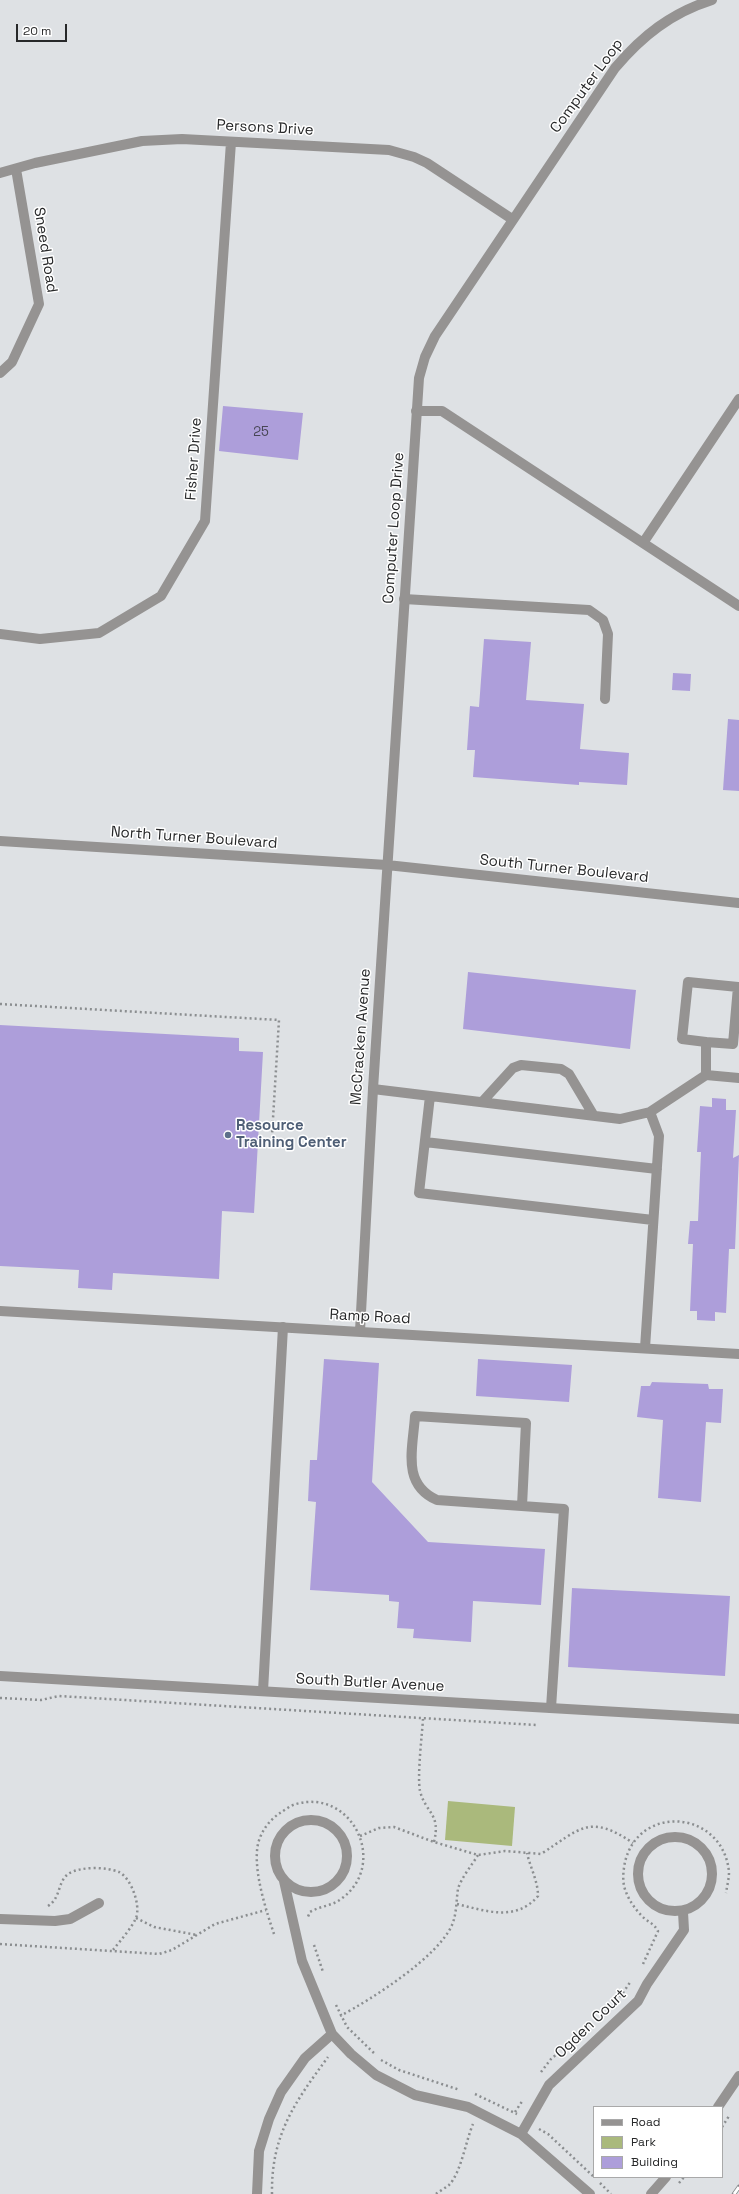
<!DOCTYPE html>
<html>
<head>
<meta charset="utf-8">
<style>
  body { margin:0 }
  #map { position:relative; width:739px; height:2194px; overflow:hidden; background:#dee1e4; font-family:"Space Grotesk",sans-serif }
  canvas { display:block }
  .legend { position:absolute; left:593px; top:2106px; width:130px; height:72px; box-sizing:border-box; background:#fff; border:1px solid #a9a9a9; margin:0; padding:5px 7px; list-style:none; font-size:12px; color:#272829 }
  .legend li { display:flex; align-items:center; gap:8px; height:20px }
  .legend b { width:20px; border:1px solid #a9a9a9 }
  .scale { position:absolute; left:16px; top:24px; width:51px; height:18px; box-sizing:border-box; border:2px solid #272829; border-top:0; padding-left:5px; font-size:12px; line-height:14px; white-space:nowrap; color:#272829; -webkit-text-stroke:3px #fff; paint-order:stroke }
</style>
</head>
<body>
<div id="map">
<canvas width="739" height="2194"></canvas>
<ul class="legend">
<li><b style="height:5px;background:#959392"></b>Road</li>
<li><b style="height:11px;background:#aab97c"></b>Park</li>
<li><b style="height:11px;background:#ad9eda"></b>Building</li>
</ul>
<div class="scale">20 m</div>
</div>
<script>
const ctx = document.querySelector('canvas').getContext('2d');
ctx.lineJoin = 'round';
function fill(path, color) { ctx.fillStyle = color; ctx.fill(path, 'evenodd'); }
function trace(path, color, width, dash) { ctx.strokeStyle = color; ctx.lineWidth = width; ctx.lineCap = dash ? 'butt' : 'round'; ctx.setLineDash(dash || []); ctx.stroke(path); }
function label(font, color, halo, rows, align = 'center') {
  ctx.font = font + ' "Space Grotesk",sans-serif'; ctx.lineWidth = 3; ctx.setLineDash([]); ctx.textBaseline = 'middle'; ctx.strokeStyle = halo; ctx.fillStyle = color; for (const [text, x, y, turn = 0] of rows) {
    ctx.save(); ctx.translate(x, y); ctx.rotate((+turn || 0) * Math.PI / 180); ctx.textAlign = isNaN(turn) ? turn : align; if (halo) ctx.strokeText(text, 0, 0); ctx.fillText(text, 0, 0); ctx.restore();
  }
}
const green = new Path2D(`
  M448 1801 515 1807 512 1846 445 1840Z`);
const building = new Path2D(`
  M223 406 303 413 298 460 219 451Z
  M484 639 531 642 526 700 584 704 580 749 629 753 627 785 579 782V785L473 777 475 750H467L470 706 479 707Z
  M673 673 691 674 690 691 672 690Z
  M728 719 739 720V791L723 790Z
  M468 972 636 990 630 1049 463 1029Z
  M0 1025 239 1038V1051L263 1052 254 1213 222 1211 219 1279 113 1273 112 1290 78 1288 79 1270 0 1266Z
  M712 1098 726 1099V1110H736L733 1158 739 1155 735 1249H729L726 1313 715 1312V1321L697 1320V1311H690L693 1244H688L690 1221H698L701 1152H697L700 1106 712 1107Z
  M324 1359 379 1363 372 1482 428 1542 545 1549 541 1605 473 1601 471 1642 413 1638 414 1629 397 1628 399 1602 389 1601V1595L310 1590 316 1502 308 1501 310 1460H317Z
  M478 1359 572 1365 569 1402 476 1396Z
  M652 1382 708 1384 709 1389H723L721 1423 706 1422 701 1502 658 1498 663 1420 637 1417 641 1386H650Z
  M572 1588 730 1596 725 1676 568 1667Z`);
const path = new Path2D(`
  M0 1004 279 1020 272 1135
  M0 1698 41 1700 59 1696 536 1725
  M423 1719C422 1735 417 1777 420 1791 426 1814 441 1813 434 1842
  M360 1836 379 1828 394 1827 434 1842 478 1855 505 1851 541 1854C580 1829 589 1813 633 1843
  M457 1904C486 1911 516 1922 538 1896 538 1881 530 1867 527 1853
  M48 1906C61 1898 57 1883 68 1874 80 1866 107 1867 119 1872 131 1878 141 1905 136 1918 131 1929 120 1941 113 1950
  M136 1918 154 1927 197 1935
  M274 1934C266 1910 255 1876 257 1851 258 1835 268 1821 280 1813 285 1810 291 1805 296 1804 353 1788 389 1865 341 1899 332 1906 320 1906 310 1912L307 1919
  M0 1944 159 1954 172 1950 215 1924 266 1910
  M314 1945 323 1972
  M643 1964 658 1931C654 1923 647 1922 641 1915 635 1909 629 1900 626 1892 622 1883 623 1872 625 1862 639 1803 723 1810 729 1872 729 1879 727 1886 726 1893
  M620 1997 631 1981
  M336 2005 347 2027 376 2055
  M340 2016C372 1999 438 1957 452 1925 457 1913 456 1901 458 1889 461 1878 472 1865 478 1855
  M381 2060 399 2070 460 2090
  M541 2072 551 2059 588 2028
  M475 2094 517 2114
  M515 2112 523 2100
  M722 2127 729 2116
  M539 2129 548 2134 594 2177
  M600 2183 611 2194
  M679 2183 684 2177
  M272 2194C271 2135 295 2102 328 2057
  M436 2194C440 2191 445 2188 449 2185 461 2173 466 2140 473 2124`);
const service = new Path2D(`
  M416 411H442L739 606
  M643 543 739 399
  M404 599 589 610 603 620 608 634 605 699
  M706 1075V1042L733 1044 738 987 688 982 682 1039 706 1042
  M373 1089 620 1119 650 1112 706 1075 739 1078
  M430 1096 419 1193 653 1220
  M482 1102 513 1068 521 1065 561 1069 569 1074 594 1116
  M425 1142 657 1169
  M645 1348 659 1136 650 1112
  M522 1506 526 1423 415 1416C413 1448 401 1484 437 1500L564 1509 551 1708
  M263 1691 283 1327`);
const minor = new Path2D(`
  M0 173 35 163 142 141 182 139 389 150 414 157 427 163 512 219
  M0 373 12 362 39 304 16 169
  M0 634 40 639 99 633 161 596 205 521 231 142
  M0 841 387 865 739 903
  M0 1311 739 1354
  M360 1331 373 1089 419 378 425 357 435 336 615 68C642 36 671 13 712 0
  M0 1676 739 1719
  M275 1856a36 36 0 1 1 72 0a36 36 0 1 1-72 0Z
  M638 1874a37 37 0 1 1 74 0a37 37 0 1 1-74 0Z
  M284 1881 302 1961 332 2034 351 2054 376 2075 415 2095 468 2107 521 2134 590 2194
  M0 1919 55 1921 70 1919 99 1903
  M718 2107 739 2076
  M521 2134 549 2085 638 2001 647 1984 684 1930 683 1912
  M257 2194 259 2151 269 2119 281 2092 305 2058 332 2034
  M651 2194 666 2177`);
const rail = new Path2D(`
  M734 2194 739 2187`);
const markers = [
  [228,1135,4,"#5c6f8a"]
];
const numberNames = [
  ["25",261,432]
];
const streetNames = [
  ["Computer Loop",587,86,-54],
  ["Persons Drive",265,128,3],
  ["Sneed Road",45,250,81],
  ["Fisher Drive",194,459,-86],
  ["Computer Loop Drive",394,528,-86],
  ["North Turner Boulevard",194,838,4],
  ["South Turner Boulevard",564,869,6],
  ["McCracken Avenue",361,1037,-86],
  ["Ramp Road",370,1317,3],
  ["South Butler Avenue",370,1683,3],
  ["Ogden Court",591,2024,-44]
];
const serviceNames = [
  ["Resource",236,1126],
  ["Training Center",236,1143]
];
fill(green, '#aab97c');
fill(building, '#ad9eda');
trace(path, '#8b8e90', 2.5, [2, 3]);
trace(service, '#959392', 10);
trace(minor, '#959392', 10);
trace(rail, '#828486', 4.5);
trace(rail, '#fff', 3, [9]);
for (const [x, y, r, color] of markers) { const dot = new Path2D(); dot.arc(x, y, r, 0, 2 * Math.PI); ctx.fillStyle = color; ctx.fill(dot); trace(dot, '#fff', 1.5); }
label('13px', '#484655', null, numberNames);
label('15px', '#272829', '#fff', streetNames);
label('bold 15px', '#4e5e75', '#fff', serviceNames, 'left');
</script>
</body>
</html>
